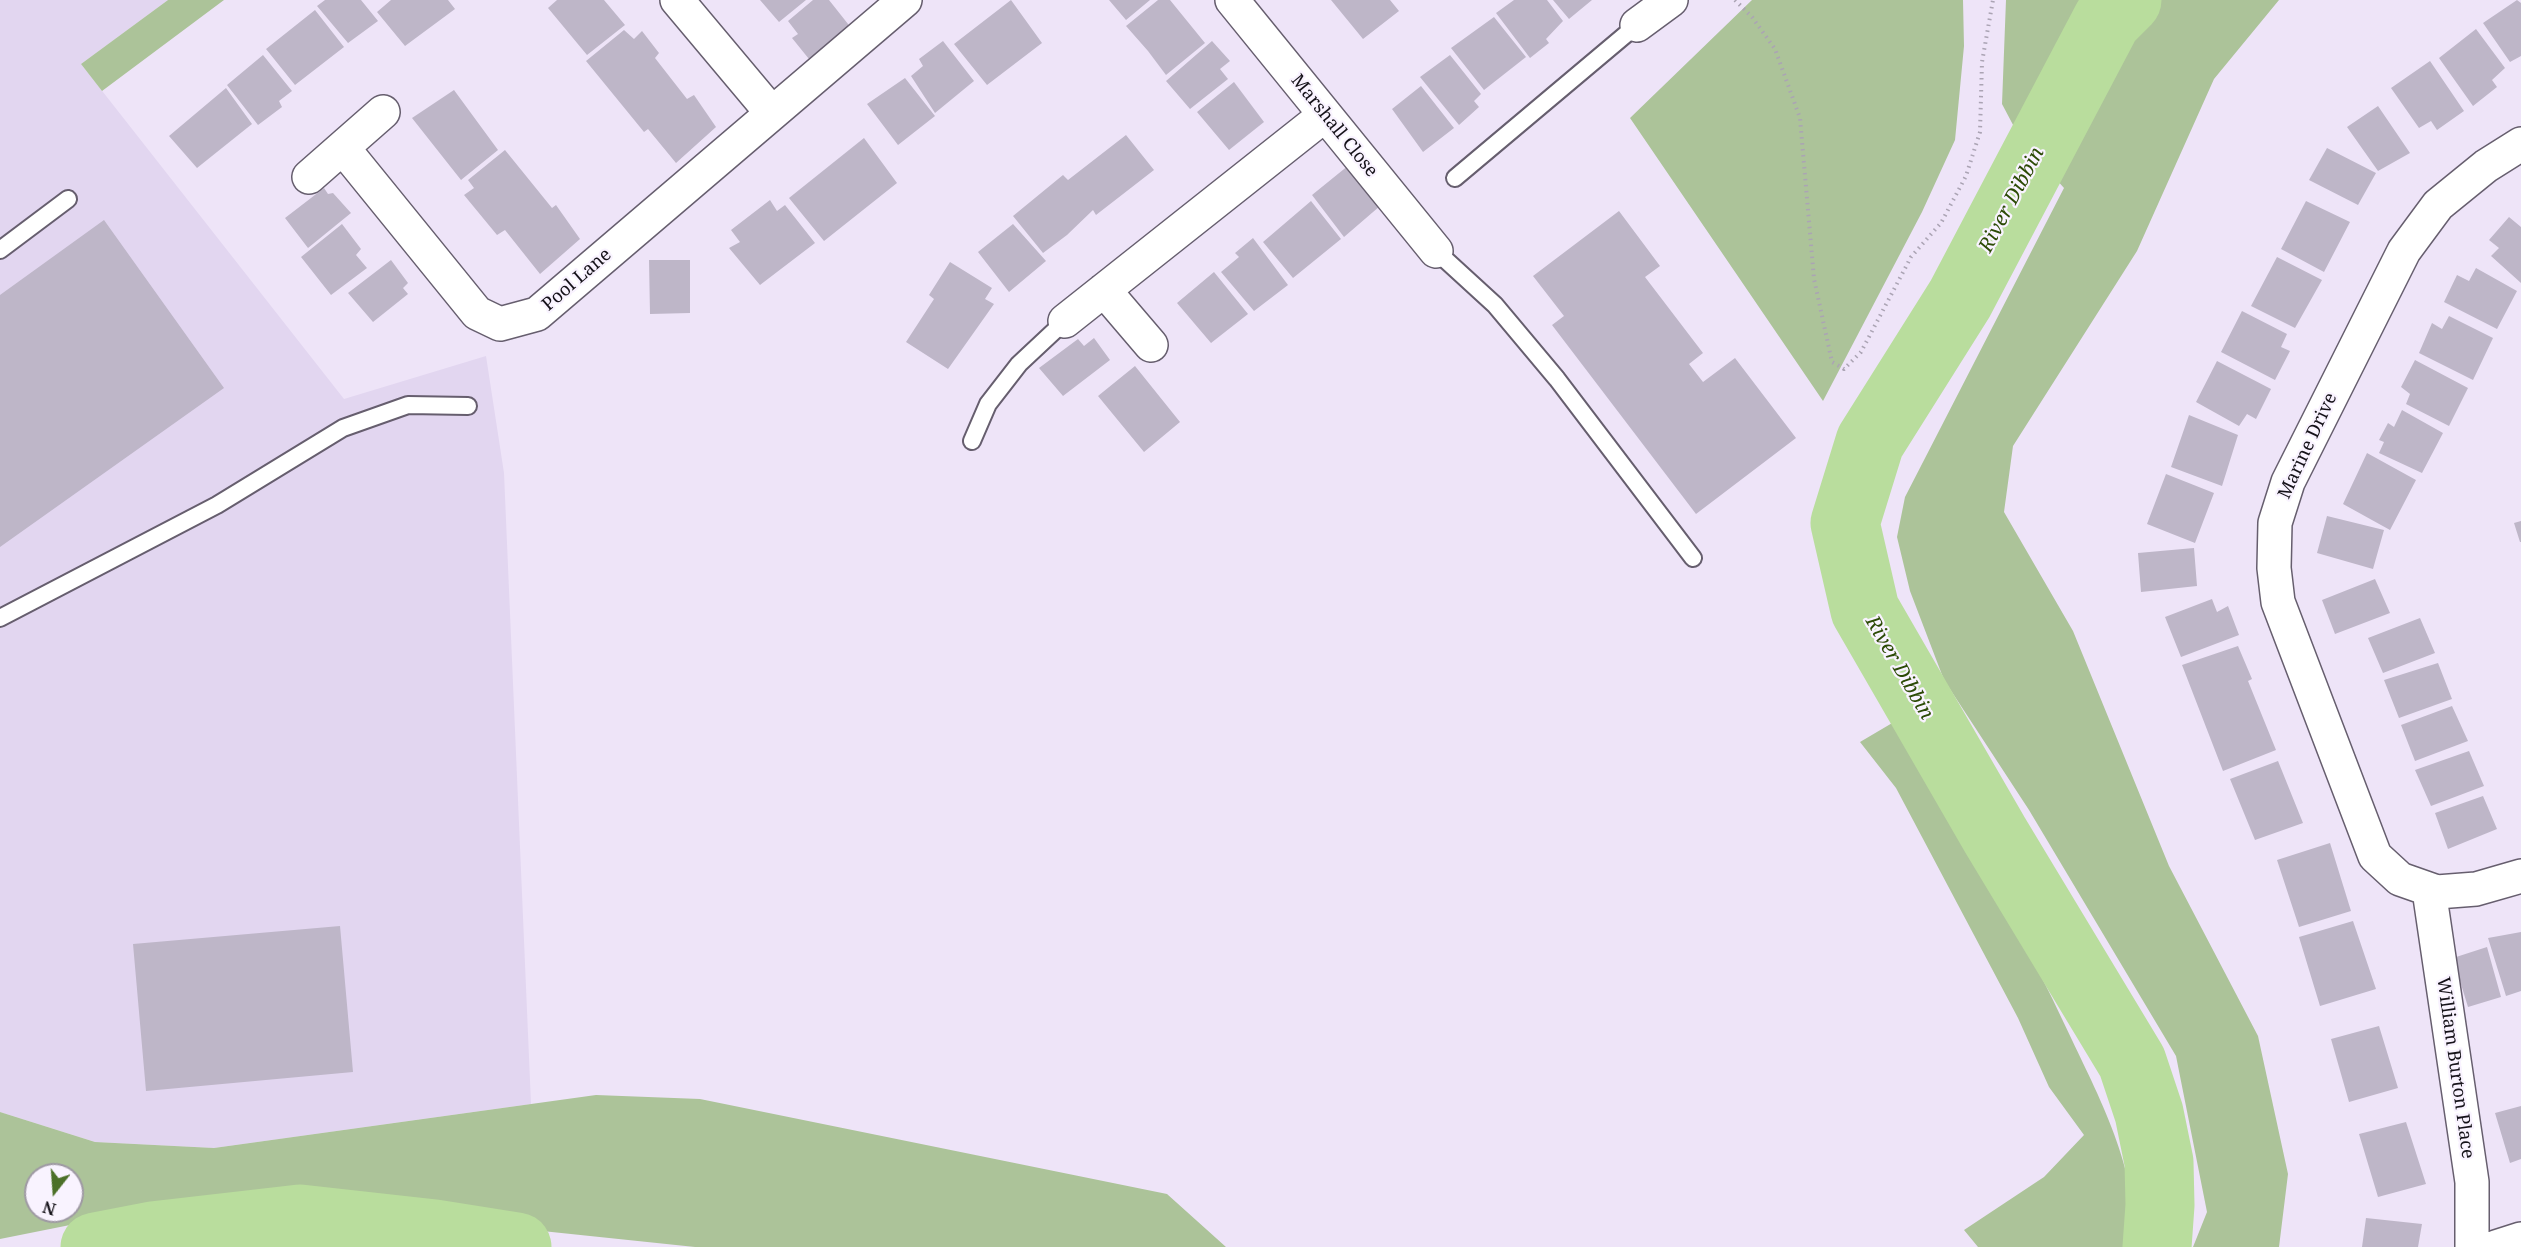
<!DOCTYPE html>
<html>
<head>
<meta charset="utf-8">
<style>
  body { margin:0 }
  #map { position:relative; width:2521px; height:1247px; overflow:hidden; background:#eee4f8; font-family:"Noto Serif",serif }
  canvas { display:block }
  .north { position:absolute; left:24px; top:1163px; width:60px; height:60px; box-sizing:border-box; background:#f9f3ff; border:2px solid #9e99a3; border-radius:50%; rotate:197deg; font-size:16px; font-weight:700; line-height:24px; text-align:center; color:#151219 }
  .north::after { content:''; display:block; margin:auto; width:21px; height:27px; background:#4c7029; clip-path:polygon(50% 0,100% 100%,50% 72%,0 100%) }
</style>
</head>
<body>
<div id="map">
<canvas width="2521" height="1247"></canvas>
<div class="north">N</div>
</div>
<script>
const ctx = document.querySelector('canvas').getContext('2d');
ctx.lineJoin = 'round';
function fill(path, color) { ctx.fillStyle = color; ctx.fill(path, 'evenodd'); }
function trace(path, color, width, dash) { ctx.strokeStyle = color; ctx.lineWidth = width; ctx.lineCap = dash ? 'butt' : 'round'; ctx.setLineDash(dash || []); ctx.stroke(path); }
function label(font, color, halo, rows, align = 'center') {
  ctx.font = font + ' "Noto Serif",serif'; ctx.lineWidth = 4.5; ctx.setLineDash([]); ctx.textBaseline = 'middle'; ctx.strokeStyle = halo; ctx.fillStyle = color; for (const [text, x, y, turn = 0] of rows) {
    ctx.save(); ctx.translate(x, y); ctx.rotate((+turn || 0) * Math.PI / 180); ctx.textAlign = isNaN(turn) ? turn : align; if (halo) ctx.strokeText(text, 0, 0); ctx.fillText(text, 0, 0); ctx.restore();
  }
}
const built = new Path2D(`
  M0 0H168L81 64 344 399 486 356 504 473 531 1104 214 1148 95 1142 0 1112Z`);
const green = new Path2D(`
  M168 0H224L102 91 81 64Z
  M1752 0H1963L1964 46 1955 140 1922 212 1823 401 1630 118Z
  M2006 0H2279L2214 79 2137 251 2013 446 2004 512 2073 631 2169 866 2258 1036 2288 1174 2279 1247H2193L2207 1212 2176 1056 2029 810 1944 680 1910 591 1897 537 1905 497 2064 188 2021 140 2002 104Z
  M1899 719C1960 824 2021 929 2072 1040 2099 1097 2145 1183 2129 1247H1978L1964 1230 2044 1177 2084 1135 2049 1087 2018 1018 1896 788 1860 742Z
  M596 1095 700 1099 1167 1194 1226 1247H695L294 1205 105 1218 0 1239V1112L95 1142 214 1148ZM36 1175H72V1211H36Z
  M276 1239 391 1247H211Z`);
const river = new Path2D(`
  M2127 0 2107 20 1960 299 1870 442 1845 523 1865 610 1995 835 2132 1062 2149 1113 2159 1162 2160 1205 2157 1247
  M95 1247 152 1236 300 1219 435 1234 517 1247`);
const building = new Path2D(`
  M325 0H361L378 21 348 43 317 6Z
  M391 0H448L455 9 405 46 377 12Z
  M557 0H604L625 25 587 55 548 8Z
  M760 0H806L779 22Z
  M813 0H829L852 29 813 64 792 38 798 34 788 21Z
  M1011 0 1042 43 987 85 954 44Z
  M1109 0H1150L1126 20Z
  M1158 0H1170L1205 43 1166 75 1148 51 1126 26Z
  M1331 0H1390L1399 11 1363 39Z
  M1514 0H1547L1563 21 1546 39 1549 43 1530 58 1496 13Z
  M1553 0H1592L1569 19Z
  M2517 0 2521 3V56L2510 62 2483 23Z
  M315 10 344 47 295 85 266 49Z
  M1494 17 1526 57 1484 90 1451 48Z
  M2476 29 2505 68 2492 80 2497 87 2473 106 2439 58Z
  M624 30 634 39 642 31 659 53 655 58 687 99 694 95 716 127 676 163 648 129 644 132 586 61Z
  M943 41 974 81 935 113 911 76 923 66 919 59Z
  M1212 41 1230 61 1220 69 1228 79 1190 109 1166 81Z
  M263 55 292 91 279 101 282 107 258 125 227 85Z
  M1450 55 1481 94 1474 101 1479 107 1459 125 1420 77Z
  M2430 61 2464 111 2437 130 2431 121 2419 128 2391 88Z
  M905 78 935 116 898 145 867 104Z
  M1234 82 1264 122 1229 150 1197 112Z
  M1421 86 1454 128 1423 152 1392 109Z
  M226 88 252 124 197 168 169 136Z
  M454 90 498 150 461 180 412 118Z
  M2378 106 2410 153 2378 171 2347 127Z
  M1126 135 1154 170 1096 215 1093 210 1067 235 1043 253 1013 216 1063 175 1068 180Z
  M864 138 897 183 824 241 789 198Z
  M2327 148 2376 173 2358 205 2309 180Z
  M505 150 552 208 556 205 580 239 540 274 505 230 497 235 464 195 474 188 468 180Z
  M1349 165 1380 206 1344 237 1312 195Z
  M324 188 328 194 333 193 351 213 308 248 285 218Z
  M770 200 777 211 785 205 815 243 760 285 729 248 740 242 731 230Z
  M1311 201 1341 239 1293 278 1263 242Z
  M2306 201 2350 222 2324 272 2281 249Z
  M1619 211 1660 266 1645 277 1703 353 1689 364 1703 382 1735 358 1796 438 1696 514 1552 325 1564 316 1533 276Z
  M2509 217 2521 227V283L2491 256 2499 248 2489 240Z
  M104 220 224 388 0 547V295Z
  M342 224 361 249 356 255 367 268 331 295 301 257Z
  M1013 224 1046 261 1009 292 978 252Z
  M1253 238 1288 285 1254 311 1221 272 1239 257 1235 253Z
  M2277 257 2322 280 2295 328 2251 306Z
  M391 260 408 283 403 288 408 294 373 322 348 293Z
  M649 260H690V313L650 314Z
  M950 262 992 288 985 299 994 304 948 369 906 342 934 299 929 295Z
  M2476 268 2517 291 2497 329 2444 302 2457 275 2469 281Z
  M1214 272 1248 314 1211 343 1177 303Z
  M2242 311 2287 334 2281 347 2290 351 2275 380 2221 352Z
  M2449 316 2493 338 2473 380 2419 353 2432 323 2442 329Z
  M1094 338 1110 360 1063 396 1039 368 1078 339 1084 346Z
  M2415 360 2468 388 2449 426 2406 404 2410 394 2401 387Z
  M2217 361 2271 389 2256 419 2247 414 2239 426 2196 402Z
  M1135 366 1180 422 1144 452 1098 396Z
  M2402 410 2443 433 2422 473 2379 453 2384 442 2379 440 2388 423 2394 427Z
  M2189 415 2238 435 2222 486 2171 467Z
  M2367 453 2416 480 2390 530 2343 504Z
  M2166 474 2214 493 2195 543 2147 524Z
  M2327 516 2384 530 2373 569 2317 553Z
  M2521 521V542H2520L2514 523Z
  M2194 548 2197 586 2141 592 2138 553Z
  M2375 579 2390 613 2335 634 2322 600Z
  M2212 599 2217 612 2228 606 2239 635 2181 657 2165 617Z
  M2420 618 2435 653 2383 673 2368 638Z
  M2238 646 2252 679 2248 681 2276 750 2223 771 2182 665Z
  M2438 663 2452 699 2399 718 2384 680Z
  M2452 706 2468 741 2415 761 2401 725Z
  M2469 751 2484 786 2431 806 2415 770Z
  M2278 761 2303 823 2255 840 2230 779Z
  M2483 796 2497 829 2448 849 2435 813Z
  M2330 843 2351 911 2299 927 2277 860Z
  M2353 921 2376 989 2320 1006 2299 937Z
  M340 926 353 1072 146 1091 133 944Z
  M2521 932V991L2506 996 2488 938Z
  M2487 947 2501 997 2468 1007 2453 958Z
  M2379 1026 2398 1088 2349 1102 2331 1039Z
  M2521 1106V1159L2510 1163 2495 1113Z
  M2406 1122 2426 1184 2378 1197 2359 1134Z
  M2366 1218 2422 1224 2418 1247H2362Z`);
const path = new Path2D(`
  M1735 0 1752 17 1775 49 1800 118 1814 279 1832 362 1844 369 1861 352 1911 257 1941 223 1966 176 1980 132 1982 62 1993 0`);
const service = new Path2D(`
  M1455 178 1637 25
  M0 250 68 199
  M1436 251 1495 305 1557 379 1693 558
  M972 441 988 404 1019 364 1065 321
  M0 618 217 505 343 428 408 405 468 406`);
const minor = new Path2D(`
  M677 0 771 112
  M1232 0 1436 251
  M1637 25 1671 0
  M2521 144 2486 166 2438 205 2404 251 2288 482 2275 523 2274 568 2278 602 2375 856 2400 879 2437 892 2476 889 2521 876
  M343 148 477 313 500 324 537 314 905 0
  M309 177 383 112
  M1104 290 1151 345
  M1065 321 1325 115
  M2429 890 2472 1182V1247
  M2496 1247 2521 1239`);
const streetNames = [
  ["Marshall Close",1334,126,51],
  ["Pool Lane",577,280,-41],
  ["Marine Drive",2308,446,-65],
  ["William Burton Place",2455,1068,82]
];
const waterNames = [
  ["River Dibbin",2012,200,-62],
  ["River Dibbin",1899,668,60]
];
fill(built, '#e2d6f0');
fill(green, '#acc399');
trace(river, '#b9dd9d', 69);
fill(building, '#beb6c8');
trace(service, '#665e6e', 20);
trace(minor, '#665e6e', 36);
trace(path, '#aba4b4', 4, [1.5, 4.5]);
trace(service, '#fff', 16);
trace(minor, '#fff', 33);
label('18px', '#151219', '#f9f3ff', streetNames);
label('italic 20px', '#2c4b06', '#f9f3ff', waterNames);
</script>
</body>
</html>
